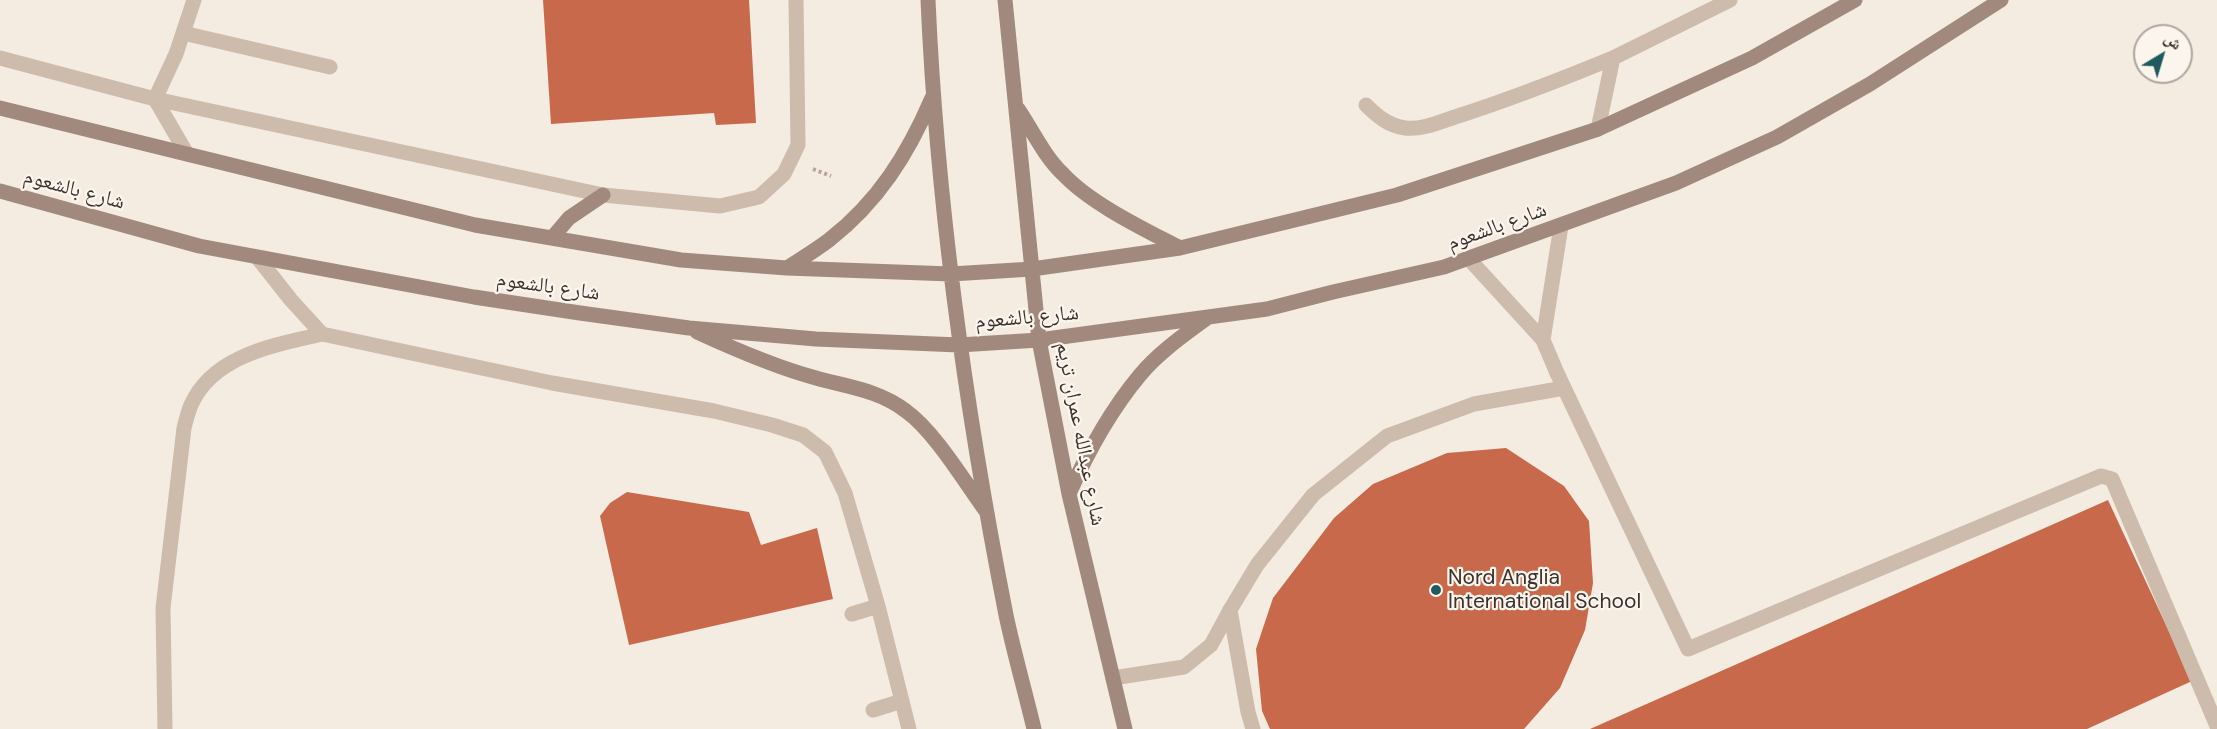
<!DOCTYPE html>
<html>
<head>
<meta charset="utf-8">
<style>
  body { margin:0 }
  #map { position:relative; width:2217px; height:729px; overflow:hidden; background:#f4ebe1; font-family:"DM Sans","Noto Naskh Arabic",sans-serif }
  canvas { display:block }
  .north { position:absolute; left:2133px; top:24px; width:60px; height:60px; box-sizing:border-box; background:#fbf5ee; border:2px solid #aea6a0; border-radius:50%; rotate:38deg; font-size:16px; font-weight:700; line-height:24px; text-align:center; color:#3b302b }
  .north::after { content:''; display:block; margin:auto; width:21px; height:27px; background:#1f5a5e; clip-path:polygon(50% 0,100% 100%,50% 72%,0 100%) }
</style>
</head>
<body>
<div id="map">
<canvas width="2217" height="729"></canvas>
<div class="north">ش</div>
</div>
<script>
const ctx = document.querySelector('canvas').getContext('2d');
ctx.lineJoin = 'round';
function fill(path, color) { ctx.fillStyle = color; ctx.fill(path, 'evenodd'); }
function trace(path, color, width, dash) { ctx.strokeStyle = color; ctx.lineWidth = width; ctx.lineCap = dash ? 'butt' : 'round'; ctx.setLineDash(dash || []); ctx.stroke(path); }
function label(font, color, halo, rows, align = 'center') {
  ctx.font = font + ' "DM Sans","Noto Naskh Arabic",sans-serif'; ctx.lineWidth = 4.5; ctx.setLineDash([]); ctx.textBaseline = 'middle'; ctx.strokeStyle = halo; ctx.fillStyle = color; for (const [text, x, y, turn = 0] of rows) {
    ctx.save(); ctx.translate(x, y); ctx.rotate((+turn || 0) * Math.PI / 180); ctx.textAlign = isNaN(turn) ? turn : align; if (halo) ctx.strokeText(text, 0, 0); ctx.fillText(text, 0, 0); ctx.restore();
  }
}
const building = new Path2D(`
  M543 0H749L756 123 716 125 714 113 551 124Z
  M1506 448 1564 486 1589 521 1593 583 1585 630 1560 688 1524 729H1270L1262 711 1256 649 1273 598 1334 518 1373 484 1447 453Z
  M627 492 749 512 761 545 817 528 833 599 629 645 600 516 610 503Z
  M2108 500 2192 681 2087 729H1590Z`);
const path = new Path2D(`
  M813 169 831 176`);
const lane = new Path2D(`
  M183 33 330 67
  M1366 105C1377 116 1389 126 1405 128 1423 130 1442 121 1458 116 1511 99 1562 79 1613 58
  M1598 129 1613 58 1730 0
  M187 154 155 99 176 54 194 0
  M1469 259 1543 340 1561 226
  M1543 340 1557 373
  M1113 678 1184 667 1211 645 1230 610
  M165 729 163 608 184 428C186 420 188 412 191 405 213 355 275 345 322 334`);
const street = new Path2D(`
  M0 58 155 99 603 195 720 206 759 197 784 174 798 145 796 0
  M257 257 291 300 322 334 552 383 714 411 772 425 803 435 825 452 845 493 878 606 909 729
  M1557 373 1688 649 2101 476 2112 479 2217 726
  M852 614 878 606
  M873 710 902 701
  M1253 729 1248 712 1230 610 1257 565 1313 495 1387 436 1474 404 1564 388`);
const secondary = new Path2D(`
  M928 0C937 207 966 412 1006 615 1014 653 1025 691 1034 729
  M1005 0 1039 340 1069 494 1125 729
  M0 108 475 225 681 260 787 268 951 274 1032 269 1180 248 1397 195 1598 129 1752 58 1855 0
  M1018 109C1033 131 1044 156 1063 174 1091 204 1144 229 1180 248
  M0 191 199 246 474 297 580 313 689 328 816 339 959 345 1039 340 1267 309 1333 292 1444 267 1676 183 1777 137 1870 84 2001 0
  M552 238 569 218 603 195
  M787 268C801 259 816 250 829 240 878 202 908 154 932 98
  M697 332C736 350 775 367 816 378 848 387 879 390 906 411 935 432 964 481 986 511
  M1069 494C1088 451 1110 411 1140 375 1158 353 1184 335 1207 318`);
const markers = [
  [1436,590,6,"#1f5a5e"]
];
const streetNames = [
  ["شارع بالشعوم",74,190,15],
  ["شارع بالشعوم",1497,227,-20],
  ["شارع بالشعوم",548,287,8],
  ["شارع بالشعوم",1027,318,-5],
  ["شارع عبدالله عمران تريم",1080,434,79]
];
const poiNames = [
  ["Nord Anglia",1448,578],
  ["International School",1448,602]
];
fill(building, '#c8694b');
trace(path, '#b9a596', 4, [3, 3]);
trace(lane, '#cdbbac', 15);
trace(street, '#cdbbac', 15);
trace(secondary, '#a18a7d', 15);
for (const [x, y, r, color] of markers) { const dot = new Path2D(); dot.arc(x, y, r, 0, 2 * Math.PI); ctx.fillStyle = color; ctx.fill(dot); trace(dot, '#fbf5ee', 2); }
label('21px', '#3b302b', '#fbf5ee', streetNames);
label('21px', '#3b302b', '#fbf5ee', poiNames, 'left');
</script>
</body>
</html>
